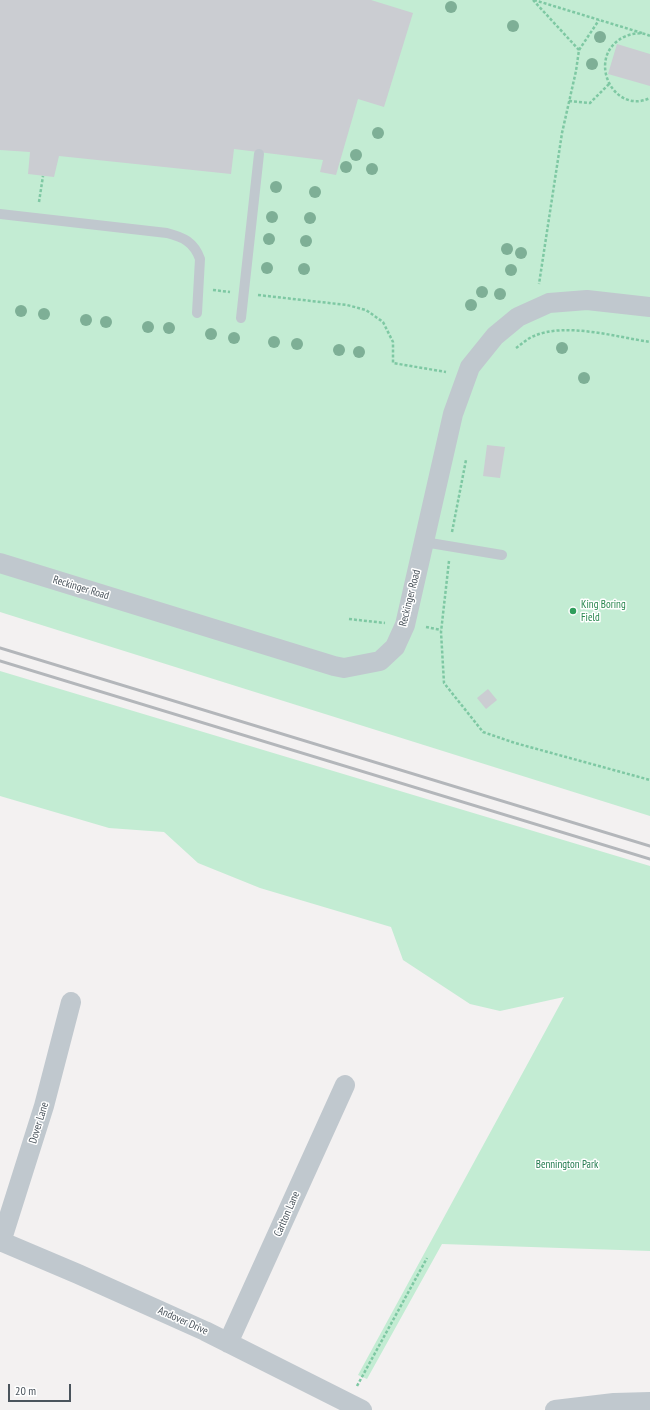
<!DOCTYPE html>
<html>
<head>
<meta charset="utf-8">
<style>
  body { margin:0 }
  #map { position:relative; width:650px; height:1410px; overflow:hidden; background:#f3f1f1; font-family:"PT Sans Narrow",sans-serif }
  canvas { display:block }
  .scale { position:absolute; left:8px; top:1384px; width:63px; height:18px; box-sizing:border-box; border:2px solid #4a545c; border-top:0; padding-left:5px; font-size:12px; line-height:14px; white-space:nowrap; color:#4a545c; -webkit-text-stroke:3px #fff; paint-order:stroke }
</style>
</head>
<body>
<div id="map">
<canvas width="650" height="1410"></canvas>
<div class="scale">20 m</div>
</div>
<script>
const ctx = document.querySelector('canvas').getContext('2d');
ctx.lineJoin = 'round';
function fill(path, color) { ctx.fillStyle = color; ctx.fill(path, 'evenodd'); }
function trace(path, color, width, dash) { ctx.strokeStyle = color; ctx.lineWidth = width; ctx.lineCap = dash ? 'butt' : 'round'; ctx.setLineDash(dash || []); ctx.stroke(path); }
function label(font, color, halo, rows, align = 'center') {
  ctx.font = font + ' "PT Sans Narrow",sans-serif'; ctx.lineWidth = 3; ctx.setLineDash([]); ctx.textBaseline = 'middle'; ctx.strokeStyle = halo; ctx.fillStyle = color; for (const [text, x, y, turn = 0] of rows) {
    ctx.save(); ctx.translate(x, y); ctx.rotate((+turn || 0) * Math.PI / 180); ctx.textAlign = isNaN(turn) ? turn : align; if (halo) ctx.strokeText(text, 0, 0); ctx.fillText(text, 0, 0); ctx.restore();
  }
}
const green = new Path2D(`
  M0 0H650V816L0 612Z
  M0 671 650 866V1251L442 1244 367 1379 358 1375 564 997 500 1011 470 1004 403 960 391 927 260 888 198 863 164 832 109 828 0 796Z`);
const building = new Path2D(`
  M0 0H371L413 13 384 107 358 99 336 175 320 172 323 160 234 149 231 174 59 156 54 177 28 174 30 152 0 150Z
  M617 44 650 54V86L608 74Z
  M487 445 505 447 500 478 483 476Z
  M488 689 497 700 486 709 477 698Z`);
const path = new Path2D(`
  M533 0 579 50 576 71 562 133 539 284
  M534 0 642 33
  M650 36C643 32 634 33 626 36 584 54 612 116 650 98
  M579 50 599 20
  M569 101 590 103 609 84
  M39 202 43 176
  M213 290 230 292
  M258 295 347 305 366 310 383 322 393 342V363L446 372
  M516 348C522 344 528 338 534 336 565 322 617 337 650 342
  M452 532 466 460
  M449 561 441 632 444 683 483 732 515 743 650 780
  M349 619 385 623
  M426 627 441 630
  M357 1386 427 1258`);
const lane = new Path2D(`
  M0 214 167 233C183 237 194 242 200 259L197 313
  M241 318 259 154
  M424 542 502 555`);
const street = new Path2D(`
  M0 563 334 666 344 668 380 661 395 647 405 625 453 414 470 367 495 336 518 317 549 303 587 300 650 307
  M0 1241 78 1274 205 1331 362 1410
  M1 1242 44 1106 71 1002
  M228 1343 345 1085
  M555 1410 614 1403 650 1402`);
const rail = new Path2D(`
  M0 648 650 846
  M0 661 650 859`);
const trees = [
  [451,7],
  [513,26],
  [600,37],
  [592,64],
  [378,133],
  [356,155],
  [346,167],
  [372,169],
  [276,187],
  [315,192],
  [272,217],
  [310,218],
  [269,239],
  [306,241],
  [507,249],
  [521,253],
  [267,268],
  [304,269],
  [511,270],
  [482,292],
  [500,294],
  [471,305],
  [21,311],
  [44,314],
  [86,320],
  [106,322],
  [148,327],
  [169,328],
  [211,334],
  [234,338],
  [274,342],
  [297,344],
  [562,348],
  [339,350],
  [359,352],
  [584,378]
];
const markers = [
  [573,611,4,"#2e9e5b"]
];
const streetNames = [
  ["Reckinger Road",81,588,17],
  ["Reckinger Road",410,598,-76],
  ["Dover Lane",39,1123,-73],
  ["Carlton Lane",287,1214,-66],
  ["Andover Drive",183,1321,24]
];
const leisureNames = [
  ["King Boring",581,605],
  ["Field",581,618]
];
const parkNames = [
  ["Bennington Park",567,1165]
];
fill(green, '#c3ecd3');
fill(building, '#cbcdd2');
trace(path, '#7ec8a3', 2.5, [3, 2]);
trace(lane, '#c0c8ce', 10);
trace(street, '#c0c8ce', 20);
trace(rail, '#b3b6ba', 3);
ctx.fillStyle = '#7eaf96';
for (const [x, y] of trees) { ctx.beginPath(); ctx.arc(x, y, 6, 0, 2 * Math.PI); ctx.fill(); }
for (const [x, y, r, color] of markers) { const dot = new Path2D(); dot.arc(x, y, r, 0, 2 * Math.PI); ctx.fillStyle = color; ctx.fill(dot); trace(dot, '#fff', 1.5); }
label('11px', '#4a545c', '#fff', streetNames);
label('11px', '#27864d', '#fff', leisureNames, 'left');
label('11px', '#1f794c', '#fff', parkNames);
</script>
</body>
</html>
